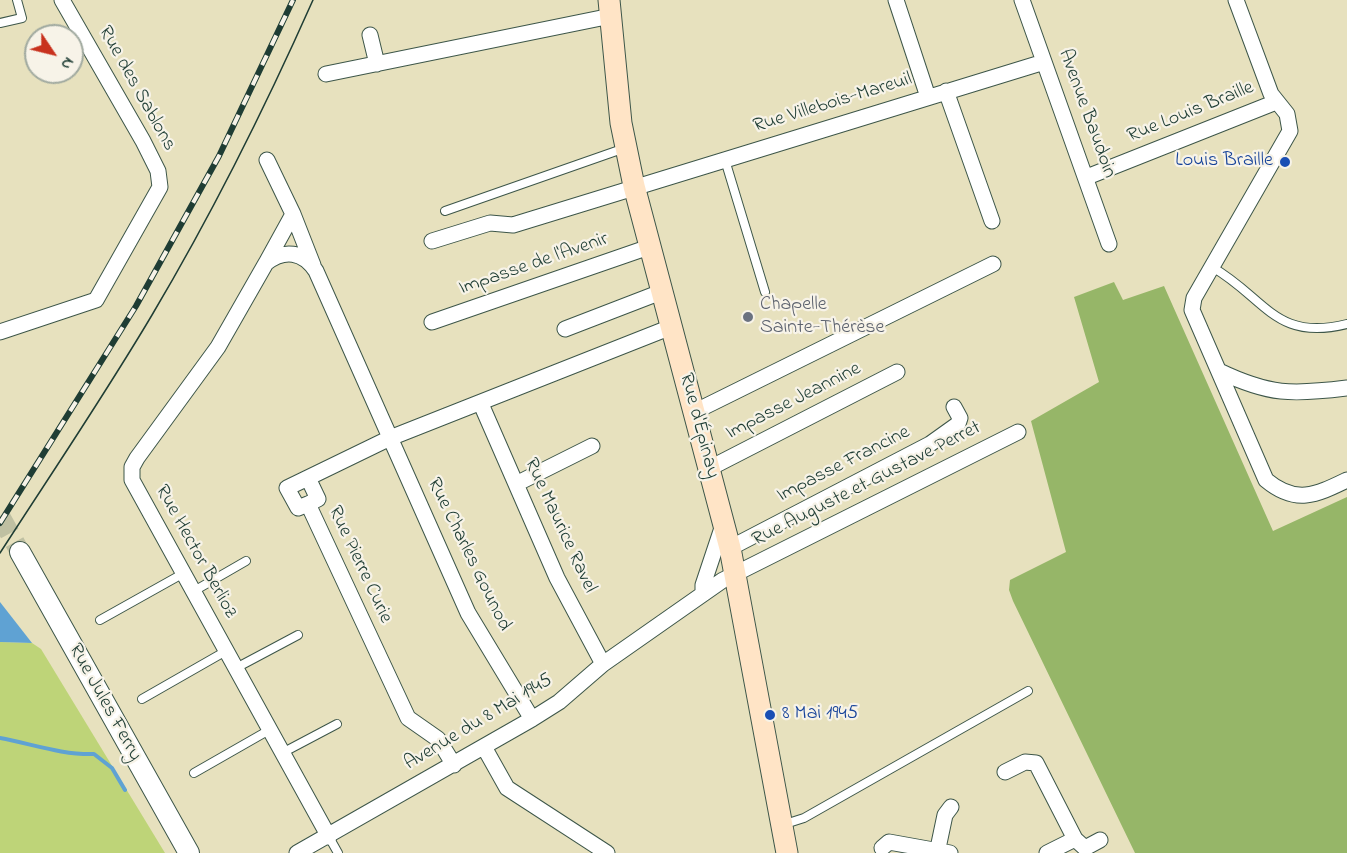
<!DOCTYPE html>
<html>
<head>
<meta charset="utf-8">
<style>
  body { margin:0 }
  #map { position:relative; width:1347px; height:853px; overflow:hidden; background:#e7e1be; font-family:"Indie Flower",sans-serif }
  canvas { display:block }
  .north { position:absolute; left:24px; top:24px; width:60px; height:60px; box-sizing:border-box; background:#f7f3e8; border:2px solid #a1aaa0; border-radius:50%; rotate:125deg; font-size:16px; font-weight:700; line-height:24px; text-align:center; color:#1f3d34 }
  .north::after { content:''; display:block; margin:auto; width:21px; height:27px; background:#c8321e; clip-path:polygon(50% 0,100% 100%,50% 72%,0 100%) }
</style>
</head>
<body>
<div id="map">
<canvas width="1347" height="853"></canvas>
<div class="north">N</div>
</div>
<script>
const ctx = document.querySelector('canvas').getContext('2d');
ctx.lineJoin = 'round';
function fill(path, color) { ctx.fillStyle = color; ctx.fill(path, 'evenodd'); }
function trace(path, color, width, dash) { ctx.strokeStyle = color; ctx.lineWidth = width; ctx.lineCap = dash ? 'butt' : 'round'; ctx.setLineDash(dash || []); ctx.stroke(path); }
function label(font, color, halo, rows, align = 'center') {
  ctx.font = font + ' "Indie Flower",sans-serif'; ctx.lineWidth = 4.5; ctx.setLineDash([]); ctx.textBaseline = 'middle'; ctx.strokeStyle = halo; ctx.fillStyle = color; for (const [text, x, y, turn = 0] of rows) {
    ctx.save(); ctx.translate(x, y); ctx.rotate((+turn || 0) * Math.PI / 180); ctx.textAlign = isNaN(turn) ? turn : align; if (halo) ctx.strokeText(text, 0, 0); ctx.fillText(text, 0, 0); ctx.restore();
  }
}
const green = new Path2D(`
  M0 642 32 643 41 649 165 853H0Z`);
const forest = new Path2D(`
  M1114 282 1123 300 1164 286 1273 531 1347 497V853H1135L1013 601 1009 590 1010 580 1066 552 1031 421 1099 382 1074 297Z`);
const water = new Path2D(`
  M0 602 32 643 0 642Z`);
const stream = new Path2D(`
  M0 738C32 744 62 755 94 754L112 768 125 790`);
const tertiaryTunnel = new Path2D(`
  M0 516 20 552`);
const service = new Path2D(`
  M0 23 22 18 17 0
  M725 160 765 292
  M445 211 625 148
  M1212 267C1266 298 1275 342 1347 324
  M194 591 246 561
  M100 620 184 573
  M236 668 298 635
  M142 699 226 651
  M284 752 337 724
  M194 773 271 729
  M782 825 804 818 1028 691
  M329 837 338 853`);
const minor = new Path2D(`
  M896 0 928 97
  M1022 0 1109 244
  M1236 0 1271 94 1287 114 1290 131 1194 298 1192 310 1266 480C1296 505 1316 495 1347 480
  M370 35 377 64
  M326 74 611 16
  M946 91 992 221
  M267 160 293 214
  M1087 177 1276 102
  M432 241 490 223 513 225 1044 62
  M266 263 293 214 313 265
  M432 322 649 247
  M565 329 661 292
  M0 332 96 300 160 187 158 171 143 141 62 0
  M1219 371C1269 395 1292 395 1347 388
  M481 404 557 578 603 664
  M694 412 993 264
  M710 468 897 372
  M516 484 592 446
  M308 504 318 499 308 478
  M730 548 930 444 958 424 960 418 954 407
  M703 594V585L724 522
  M484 747 507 788 607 853
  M454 765 438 739 408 718 308 504 298 508 287 488 390 438 671 327
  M1005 772 1025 762 1036 763 1075 839 1085 848 1100 840
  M329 837 132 480V467L137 458 218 347 266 263C284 249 303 251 316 271L468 613 532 719
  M882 848 889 842 950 853
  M297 853 532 719 559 702 603 664 723 580 1018 432
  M937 853 945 815 951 807
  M1047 853 1075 839`);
const tertiary = new Path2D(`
  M20 552 189 853`);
const secondary = new Path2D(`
  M609 0 621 123 634 186 730 548 787 853`);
const tram = new Path2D(`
  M0 553C51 474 104 396 152 315 212 214 265 108 313 0`);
const rail = new Path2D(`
  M0 523 136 306 219 156 293 0`);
const markers = [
  [1285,162,6,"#1a4fb4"],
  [748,317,6,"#6b7280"],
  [770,715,6,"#1a4fb4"]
];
const streetNames = [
  ["Rue des Sablons",136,89,61],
  ["Rue Villebois-Mareuil",833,104,-17],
  ["Rue Louis Braille",1191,113,-22],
  ["Avenue Baudoin",1086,114,70],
  ["Impasse de l'Avenir",534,265,-19],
  ["Impasse Jeannine",794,402,-27],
  ["Rue d'Épinay",698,426,75],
  ["Impasse Francine",844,465,-27],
  ["Rue Auguste et Gustave Perret",867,485,-27],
  ["Rue Maurice Ravel",559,526,65],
  ["Rue Hector Berlioz",195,552,61],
  ["Rue Charles Gounod",468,555,64],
  ["Rue Pierre Curie",359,565,65],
  ["Rue Jules Ferry",104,703,61],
  ["Avenue du 8 Mai 1945",479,723,-31]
];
const transitNames = [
  ["Louis Braille",1273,162],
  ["8 Mai 1945",782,715,"left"]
];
const worshipNames = [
  ["Chapelle",760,306],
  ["Sainte-Thérèse",760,329]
];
fill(green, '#bed478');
fill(forest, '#96b668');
fill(water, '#5fa2d3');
trace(stream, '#5fa2d3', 4);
trace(tertiaryTunnel, '#bfc0a2', 20, [20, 10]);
trace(service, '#3d5649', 10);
trace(minor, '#3d5649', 17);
trace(tertiary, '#3d5649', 22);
trace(secondary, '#3d5649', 23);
trace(service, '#fff', 8);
trace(minor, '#fff', 15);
trace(tertiary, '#fff', 20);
trace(secondary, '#ffe4c6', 21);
trace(tram, '#1f3d34', 1.5);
trace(rail, '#1f3d34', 6);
trace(rail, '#f7f3e8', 4, [11]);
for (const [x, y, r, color] of markers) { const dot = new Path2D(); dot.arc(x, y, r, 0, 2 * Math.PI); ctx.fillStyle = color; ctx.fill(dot); trace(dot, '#f7f3e8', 2); }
label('20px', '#1f3d34', '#f7f3e8', streetNames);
label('20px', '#164399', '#f7f3e8', transitNames, 'right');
label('20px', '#5b616d', '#f7f3e8', worshipNames, 'left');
</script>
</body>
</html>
